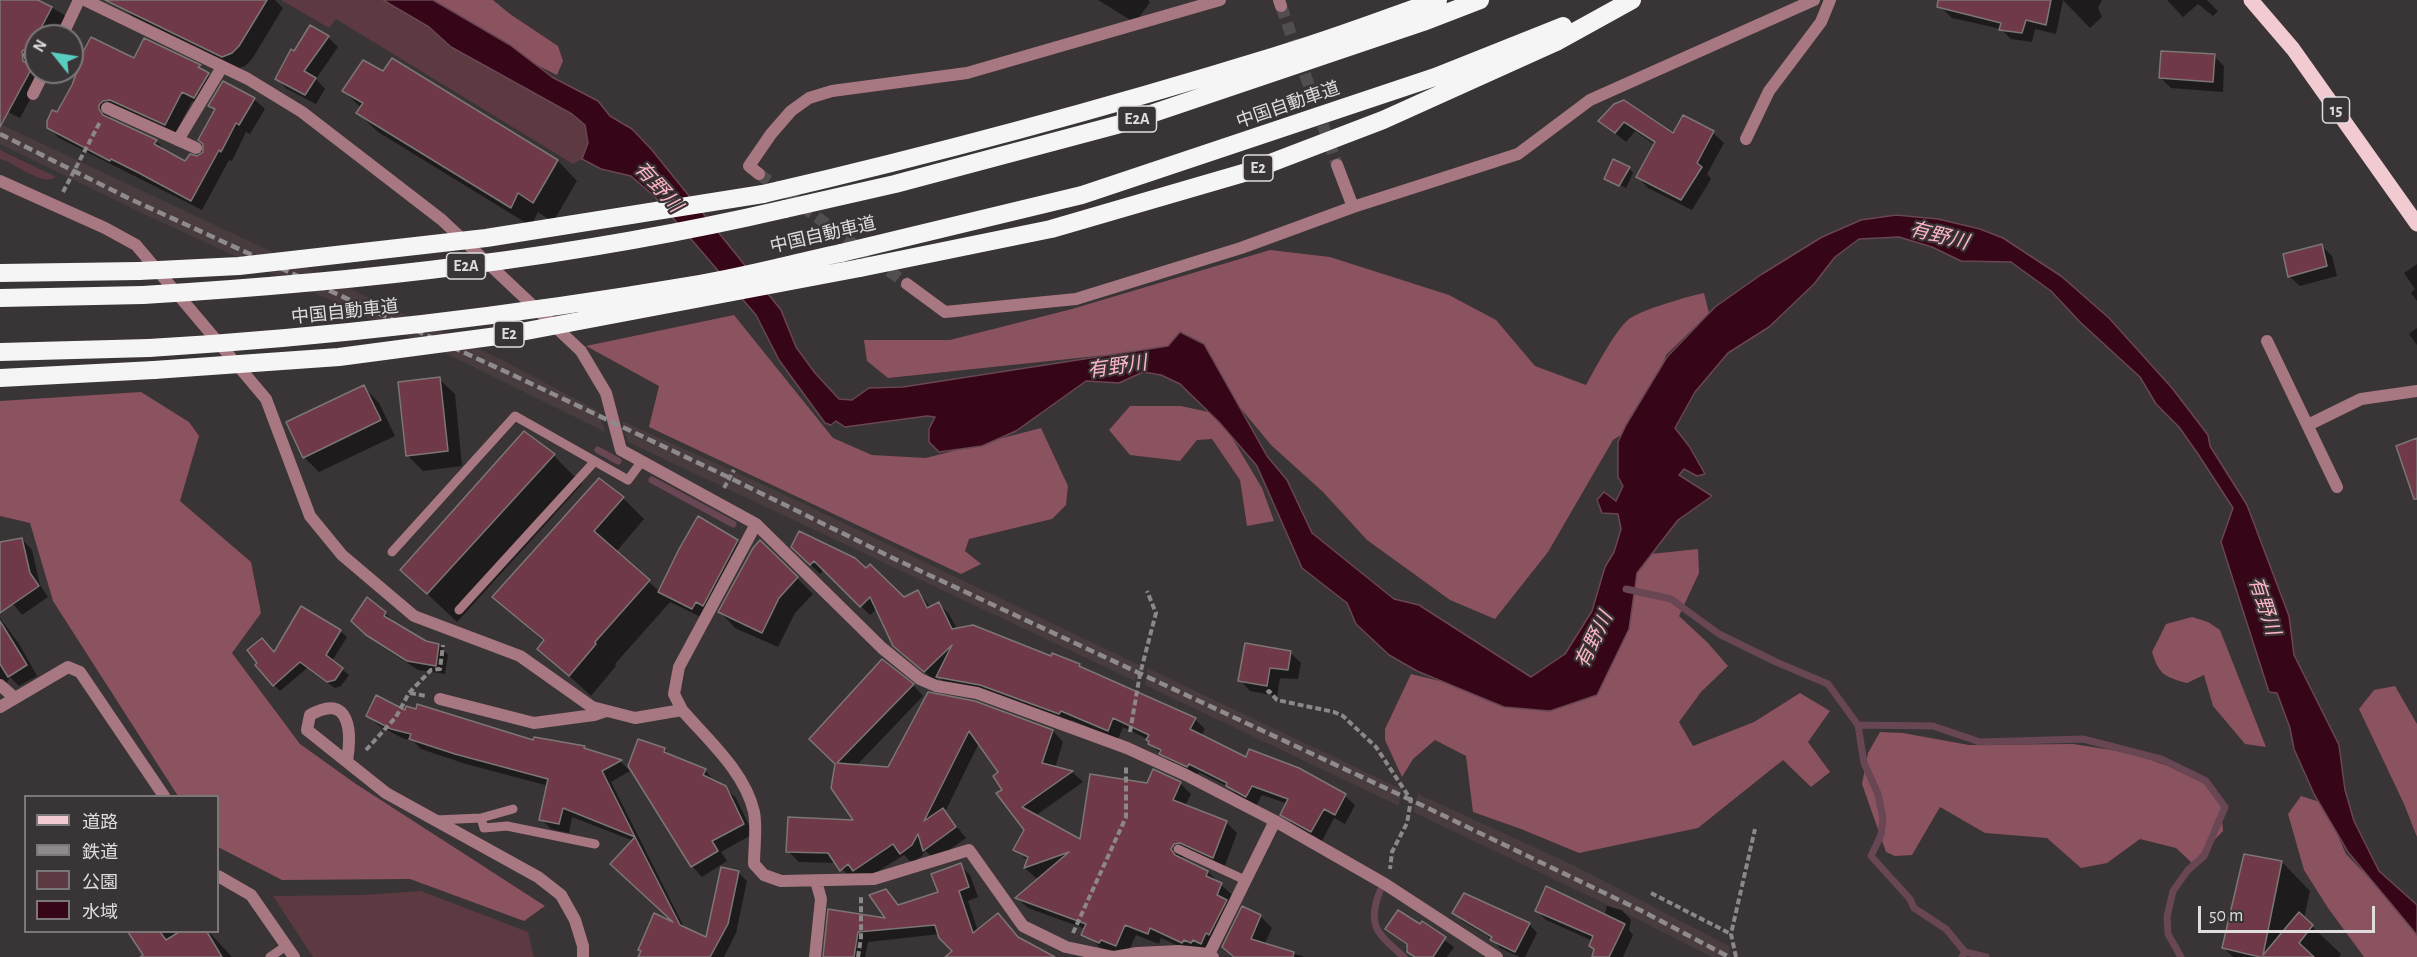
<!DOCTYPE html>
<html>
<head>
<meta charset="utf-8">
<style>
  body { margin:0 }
  #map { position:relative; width:2417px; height:957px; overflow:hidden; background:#393435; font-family:"Alegreya Sans","Noto Sans JP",sans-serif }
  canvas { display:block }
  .legend { position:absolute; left:24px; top:795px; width:195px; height:138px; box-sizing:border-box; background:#393435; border:2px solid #7c7879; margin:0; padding:8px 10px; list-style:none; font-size:18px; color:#e0ddde }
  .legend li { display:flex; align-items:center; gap:12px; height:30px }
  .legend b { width:30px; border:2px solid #7c7879 }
  .north { position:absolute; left:24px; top:24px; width:60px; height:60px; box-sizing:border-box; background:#393435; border:2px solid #7c7879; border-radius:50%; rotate:300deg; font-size:16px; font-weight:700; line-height:24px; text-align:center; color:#e0ddde }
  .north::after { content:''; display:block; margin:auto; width:21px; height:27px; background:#59cebf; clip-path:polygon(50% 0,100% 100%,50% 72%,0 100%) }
  .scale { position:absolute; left:2198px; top:906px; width:177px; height:27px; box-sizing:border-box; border:3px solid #e0ddde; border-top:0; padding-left:8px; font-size:18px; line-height:21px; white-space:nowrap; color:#e0ddde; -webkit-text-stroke:4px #393435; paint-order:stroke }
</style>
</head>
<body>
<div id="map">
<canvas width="2417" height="957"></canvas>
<ul class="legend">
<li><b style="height:8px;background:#f2cad2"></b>道路</li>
<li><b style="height:8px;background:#8f8b8c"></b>鉄道</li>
<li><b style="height:16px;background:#5d3a42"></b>公園</li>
<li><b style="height:16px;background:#360517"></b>水域</li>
</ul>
<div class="north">N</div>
<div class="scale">50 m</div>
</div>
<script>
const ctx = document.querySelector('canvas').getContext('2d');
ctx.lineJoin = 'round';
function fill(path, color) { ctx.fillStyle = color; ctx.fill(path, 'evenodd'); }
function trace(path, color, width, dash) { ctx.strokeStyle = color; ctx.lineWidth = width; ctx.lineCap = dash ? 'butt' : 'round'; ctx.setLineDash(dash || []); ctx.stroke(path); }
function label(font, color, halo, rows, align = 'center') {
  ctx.font = font + ' "Alegreya Sans","Noto Sans JP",sans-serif'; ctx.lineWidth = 4.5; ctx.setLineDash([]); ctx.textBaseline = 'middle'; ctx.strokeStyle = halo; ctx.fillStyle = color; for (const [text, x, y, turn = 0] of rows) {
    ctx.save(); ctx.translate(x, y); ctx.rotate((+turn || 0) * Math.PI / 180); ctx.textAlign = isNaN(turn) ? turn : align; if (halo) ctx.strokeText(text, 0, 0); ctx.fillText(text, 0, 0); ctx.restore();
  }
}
const built = new Path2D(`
  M0 124 502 360 598 411 605 432 468 364 144 214 0 144Z
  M622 421 779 492 1139 665 1135 681 628 442Z
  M1147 668 1401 789 1399 806 1145 685Z
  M1418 794 1571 864 1729 946 1730 957H1712L1635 918 1413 812Z`);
const green = new Path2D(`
  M281 0H383L429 27 451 47 572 114 585 125 588 143 582 159 573 164 336 19 329 28Z
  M0 150 8 154 56 177C42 187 16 163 0 159Z
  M421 891 528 932 534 957H313L273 896 365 895Z`);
const forest = new Path2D(`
  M422 0H493L510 14 558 46 563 61 557 75 520 57Z
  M1270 250 1330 257 1449 295 1496 320 1535 366 1586 385C1595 369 1616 329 1629 319 1641 310 1689 296 1704 293L1709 313 1666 355 1643 421 1613 440 1548 552 1495 619 1450 600 1367 540 1323 492 1271 445 1205 365 1116 354 888 378 867 361 864 340H950L1072 309Z
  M734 315 833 438 872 455 926 458 1041 428 1068 486 1066 505 1052 519 969 539 965 551 981 564 961 574 649 427 659 386 586 346Z
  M141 392 189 422 199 436 180 501 251 562 261 613 232 653 300 744 356 784 545 906 524 921 410 879 282 880 218 847V796H178L53 601 30 523 0 516V401Z
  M1130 406H1181L1218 414 1262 488 1274 521 1247 526 1240 480 1212 439 1197 440 1180 461 1130 455 1109 430Z
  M1698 549 1699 573 1679 616 1708 643 1728 666 1701 692 1679 722 1693 746 1754 722 1800 693 1830 711 1808 742 1830 772 1811 787 1783 760 1698 828 1579 853 1521 829 1473 812 1466 756 1435 740 1413 759 1402 777 1385 740V729L1411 674 1547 707 1632 556Z
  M2192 617 2208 622 2220 630 2266 747 2245 744 2213 706 2204 675 2187 683C2165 677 2159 675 2152 652L2166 624Z
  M2395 686 2417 724V837L2404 804 2359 709 2374 690Z
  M1880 732 1903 733 1969 745 2073 744 2131 753 2194 775 2220 797 2223 831 2192 863 2176 848 2140 839 2107 863 2081 868 2047 838 1985 833 1940 807 1912 855 1895 856 1886 852 1862 784 1868 753Z
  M2301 796 2323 803 2346 854 2417 927V957H2364L2328 908 2304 870 2288 814Z`);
const water = new Path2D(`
  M383 0H433L510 45 552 77 598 101 610 116 632 129 652 150 781 310 796 347 815 373 839 399 852 400 869 388 903 387 1168 346 1180 332 1204 344 1267 456 1287 480 1312 533 1394 599 1419 605 1531 677 1565 654 1592 611 1605 567 1614 552 1621 529 1618 514 1602 513 1597 500 1604 492 1616 501 1623 486 1618 477V442L1626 425 1667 357 1715 307 1762 274 1822 237 1861 220 1896 215 1938 219 1980 229 2003 238 2061 276 2109 318 2172 388 2208 435 2210 446 2247 505 2289 616 2294 655 2339 745 2345 790 2354 821 2379 871 2417 905V935L2348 852 2314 794 2294 749 2290 728 2277 693 2269 692 2221 542 2233 508 2198 454 2179 427 2156 404 2140 377 2080 322 2051 291 2011 262 1961 261 1932 247 1899 237 1859 239 1835 257 1814 284 1769 327 1728 353 1695 392 1675 428 1689 446 1705 474 1697 476 1684 469 1679 475 1712 496 1678 520 1637 573 1629 629 1597 695 1550 711 1504 707 1417 671 1389 655 1356 624 1347 603 1302 568 1257 466 1219 422 1180 384 1161 375 1143 372 1119 383 1086 381 1016 431 982 446 939 452 929 442V429L935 417 927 416 845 427 836 421 831 425 825 423 779 360 756 315 655 197 631 176 601 169 582 159 588 143 585 125 572 114 451 47 429 27Z`);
const shadow = new Path2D(`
  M0 0H38L63 14 73 25 68 36H36V58L31 61 32 66 42 77 20 118 0 108Z
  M126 0H275L283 8 252 59 245 66 236 69 136 20 123 7Z
  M1098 0H1148L1150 2 1135 23Z
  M1944 0H2063L2056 34 2035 29 2032 42 2011 39 2001 29 1952 18 1942 8Z
  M2063 0H2102L2098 8 2102 17 2090 28Z
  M2167 0H2207L2218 11 2213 16 2198 4 2183 17Z
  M328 37 338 47 316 79 325 89 316 104 287 89 277 79 294 53Z
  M177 56 200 67 218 84 204 107 192 101 175 134 113 111 109 119 156 141 166 151 186 163 205 153 215 110 210 105 254 99 265 109 250 134 246 132 232 161 229 160 202 210 59 138 48 127 58 114 80 67Z
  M2214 56 2224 66 2223 92 2171 88 2161 78Z
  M392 60 558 161 577 181 553 222 538 212 531 226 378 132 358 113 361 108 344 91 384 73Z
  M1624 102 1673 135 1684 117 1713 133 1724 143 1707 174 1711 179 1692 210 1648 188 1638 177 1655 145 1635 131 1626 142 1600 121Z
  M1629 168 1633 173 1626 188 1609 180V182L1605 178Z
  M2321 245 2332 256 2337 276 2300 286 2289 276Z
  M2417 264V301L2411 293 2415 289 2404 273Z
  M2417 328V345L2409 334Z
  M439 379 455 394 462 466 423 471 407 455Z
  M364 387 379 403 395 436 319 472 304 457Z
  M525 433 554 456 582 484 457 622 402 570Z
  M599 480 623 498 644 519 616 552 659 591 737 541 747 552 703 618 670 602 615 664 616 666 591 696 539 648 544 642 494 597Z
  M22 539 32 550 40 585 48 597 22 615 0 588V544Z
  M760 542 813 594 795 613 778 647 735 628 720 612Z
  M793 547 904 599 918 592 931 608 939 604 949 614 957 629 1079 665 1084 670 1195 719 1205 729 1201 736 1247 759 1298 769 1345 796 1355 805 1345 824 1334 818 1322 841 1292 824 1282 814 1288 804 1262 795 1256 806 1237 796 1229 787 1199 772 1197 775 1171 763 1150 744 1148 739 1123 727 1118 739 1071 720 1069 723 948 687 939 677 935 681 894 646 877 609 870 615 824 569 820 574Z
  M385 613 395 623 426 643 439 645 448 655 445 674 418 670 378 644 362 631Z
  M0 618 19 644 37 676 19 686 10 677 0 693Z
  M340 631 347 637 332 661 349 675 341 686 335 688 307 668 280 691 274 685V654Z
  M1290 652 1301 663 1298 679 1280 678 1277 696 1250 691 1240 680Z
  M913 685 923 696 856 766 888 769 929 693 1053 731 1063 742 1055 768 1072 772 1083 782 1035 816 1082 842 1148 784 1180 783 1191 794 1185 806 1227 823 1237 833 1224 868 1184 854 1182 860 1208 872 1232 895 1220 945 1194 953 1161 938 1159 944 1136 935 1126 957 1101 949 1091 938 1094 932 1028 908 1017 898 1044 876 1036 878 1025 868 1028 861 1015 849 1025 830 1005 790 1000 773 979 743 945 812 966 838 935 860 925 850 922 856 912 863 904 855 864 880H852L837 863 799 862 788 851 856 821 836 764 811 739Z
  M406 712 534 741 584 747 588 751 621 762 630 771 611 782 685 929 707 939 738 872 747 881 736 933 724 957H640L678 926 634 841 572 817 569 833 551 829 541 819 549 786 466 764 421 749 413 741 402 738 378 725 368 715Z
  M665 750 671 756 705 770 715 782 725 787 736 798 753 834 721 852 727 861 702 877 692 866 630 766Z
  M2282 862 2310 891 2304 919 2341 954 2339 957H2233L2224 948Z
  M960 865 970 875 978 897 968 901 978 931 998 915 1020 940 1052 957H960L940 934 868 942 865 957H825L830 910 888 920 886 891 900 906 940 893Z
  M1607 906 1622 910 1631 920 1629 930 1633 935 1623 957H1593L1595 951 1590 946 1593 941 1546 920 1537 911 1604 917Z
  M1243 908 1261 917 1272 928 1264 945 1305 957H1235Z
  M1454 912 1529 924 1537 933 1525 957H1520L1500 948 1492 939 1462 921Z
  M1422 924 1454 947 1447 957H1413L1405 949 1408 946 1387 929 1421 926Z
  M130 932H209L232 957H141L145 955Z`);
const stream = new Path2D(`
  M598 450 618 461
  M652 480 733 524
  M1626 589 1671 599 1719 634 1776 662 1828 684 1858 725 1864 763 1878 794 1883 819 1881 835 1871 856 1910 899 1914 908 1946 929 1965 952 1962 957
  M1858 725 1933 726 1980 742 2083 739 2161 759 2206 781 2225 807 2204 856 2188 870 2173 891 2167 917 2168 934 2181 957
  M1380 891C1366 926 1378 934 1404 957
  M1965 952 1986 957`);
const building = new Path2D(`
  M0 0H38L52 7 31 47 22 51 23 61 33 66 0 127Z
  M105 0H267L239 46 232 53 222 57Z
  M1938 0H2051L2046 25 2026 20 2022 33 1999 30 2001 23 1937 7Z
  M310 25 329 36 304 71 316 78 305 95 275 79 291 49 294 51Z
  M91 37 134 58 144 38 201 65 198 67 209 73 194 98 182 92 165 125 110 100 103 101 99 105V109L103 115 157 140 154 144 185 161 190 154 197 156 203 152V144L198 140 215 109 208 106 223 81 255 98 239 125 236 123 221 152 219 150 191 201 139 173 111 159 110 161 47 128V121L52 110 57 112 72 85 79 66 76 65Z
  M2161 51 2215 54 2213 82 2159 78Z
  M392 58 558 160 533 203 518 193 511 208 356 113 363 103 342 91 363 60 383 71Z
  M1624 100 1673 133 1683 115 1714 131 1697 163 1702 167 1681 200 1636 177 1655 142 1624 122 1615 133 1598 121 1614 104Z
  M1613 159 1630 167 1619 186 1604 179Z
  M2322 244 2327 266 2288 277 2283 254Z
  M440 377 448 451 406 456 398 382Z
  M364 385 381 420 303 458 286 422Z
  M524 431 555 454 427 594 400 570Z
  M2417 438V499H2414L2396 446Z
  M599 478 624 497 594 531 650 580 595 642 596 644 569 676 537 649 544 640 492 597Z
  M698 516 738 540 703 606 696 602 692 609 658 592 679 549Z
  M799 531 855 558 866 568 870 564 904 597 918 590 927 608 939 602 952 629 973 625 1051 656 1052 653 1080 664 1079 666 1196 718 1190 729 1246 757 1249 749 1299 768 1346 794 1335 815 1324 809 1311 832 1280 815 1288 799 1252 786 1246 797 1226 786 1227 783 1189 764 1187 767 1159 754 1161 750 1148 744 1149 741 1146 740 1149 735 1113 718 1108 731 1061 711 1059 714 980 685 936 677 952 645 924 672 893 646 870 597 860 607 814 561 810 565 791 547Z
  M22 538 30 573 39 586 0 613V542Z
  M760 540 798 577 779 598 762 633 718 612 753 548Z
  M367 597 386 612 384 616 426 641 439 644 436 666 407 661 366 635 351 621Z
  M301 606 341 630 326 655 343 668 335 680 327 682 300 662 273 686 255 665 257 663 247 650 262 638 274 652Z
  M0 621 27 665 8 677 0 664Z
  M1245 643 1291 651 1288 670 1270 668 1267 686 1238 681Z
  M882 659 914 684 837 763 888 767 928 692 975 701 1053 730 1042 763 1073 771 1022 807 1080 839 1090 774 1147 783 1153 769 1181 782 1173 800 1227 821 1213 858 1180 843 1174 844 1171 849 1175 855 1208 871 1206 876 1222 883 1217 895 1227 900 1209 935 1206 933 1201 944 1193 940 1191 943 1184 940 1182 943 1150 928 1148 934 1125 925 1116 946 1101 940 1099 943 1081 935 1086 924 1015 898 1069 852 1024 868 1028 857 1013 850 1024 830 996 793 1002 790 993 776 998 772 969 731 924 821 943 808 956 827 923 851 918 834 912 845 900 854 893 844 853 871 848 864 840 871 828 853 786 852 788 817 853 820 831 788 835 764 809 739Z
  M376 695 405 710 406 706 416 709 417 704 533 740 534 737 585 746 584 748 622 760 602 771 635 837 563 808 559 824 539 820 548 779 455 754 409 739 411 734 391 729 366 716Z
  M638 739 665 748 664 752 706 769 703 775 726 786 744 824 712 841 718 851 691 867 628 766Z
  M635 837 680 925 706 937 721 867 739 871 728 924 710 957H638L641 951 638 950 654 913 673 922 610 864Z
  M2244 854 2282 861 2263 955 2299 912 2313 925 2299 943 2314 957H2260L2222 948Z
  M961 863 969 887 959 891 973 933 998 913 1018 937 1055 957H945L952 951 939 938 935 925 858 932 854 957H823L828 909 885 918 869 895 886 889 898 905 938 892 931 874Z
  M1546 886 1625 924 1609 957H1592L1594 949 1589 946 1593 936 1535 911Z
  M1464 893 1530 923 1515 952 1490 940 1492 937 1452 913Z
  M1242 906 1261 915 1251 939 1294 952 1293 957H1234L1222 947Z
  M1398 910 1420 924 1422 921 1446 937 1433 957H1415L1407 952V944L1385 929Z
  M128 932H160L166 940 179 932H207L222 957H140L143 955Z`);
const streetTunnel = new Path2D(`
  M1281 6 1337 165
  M759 174 907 284`);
const path = new Path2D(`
  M63 192 100 122
  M724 488 734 470
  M410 693 426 696
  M1267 693 1269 691 1277 700 1334 712 1343 716 1376 747 1411 800 1407 823 1392 852 1390 869
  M1130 732 1140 674 1156 613 1147 591
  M366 750 396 717 409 693 431 670 440 669 443 645
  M1651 893 1731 934
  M1073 933 1126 817V766
  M858 957 861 938V895
  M1736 957 1731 934 1755 829`);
const lane = new Path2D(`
  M392 552 515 416 628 480 642 461
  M459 610 595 461
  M481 818 484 828 507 826 595 844
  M436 820 481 818 513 809
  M1178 849 1245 880
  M270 957 286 946`);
const street = new Path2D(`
  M85 0 248 79 302 112 442 220 581 351 606 393 621 450 756 524 882 648 920 679 936 686 977 693 1127 748 1186 775 1275 821 1385 884 1497 957
  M1279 0 1281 6
  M62 36 79 0
  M29 55 36 58
  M33 94 44 72
  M107 108 196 148
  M1746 139 1769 91 1821 22 1830 0
  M178 140 222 67
  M1337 165 1353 207
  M759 174 749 166 771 134 791 111 809 98 832 91 967 73 1220 0
  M0 181 105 228 136 245 266 399 310 516 342 555 414 616 520 656 592 707 635 718 682 710 674 694 679 667 756 524
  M907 284 945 312 1076 299 1241 248 1353 207 1518 154 1590 100 1814 0
  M2267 341 2337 487
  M2308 425 2361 399 2417 391
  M0 685 15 698
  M440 699 534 723 594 715 606 711
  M0 707 68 667 80 672 164 796
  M682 710C708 740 745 772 754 812 757 828 754 848 754 864L764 875 781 881 874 879 969 850 1023 926 1066 947 1114 957 1137 953 1179 951 1209 954 1213 957
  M347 761C352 732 350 692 310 715L307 730 386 793 538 877 561 895 575 920 583 946V957
  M218 876 251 895 294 957
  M1209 954 1275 821
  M815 957 821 899 816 881`);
const primary = new Path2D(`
  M2251 0 2293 49 2417 224`);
const highway = new Path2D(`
  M763 194C936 154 1106 108 1275 56 1330 40 1384 19 1438 0
  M785 209 895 184 1124 123 1423 22 1480 0
  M841 253 1082 195 1435 77 1563 26
  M860 268 1051 229 1247 172 1383 120 1556 42 1632 0
  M0 273 139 271
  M0 298 143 295
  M0 352 149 348
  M0 378 154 370`);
const rail = new Path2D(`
  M0 134 126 197 515 376 730 478 897 560 1411 800 1644 912 1729 957`);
const highwayBridge = new Path2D(`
  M139 271 239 266 486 238 763 194
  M143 295C359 282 574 258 785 209
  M149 348C334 337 517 315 699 284 747 276 794 263 841 253
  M154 370 339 357 505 335 860 268`);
const shields = [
  [2336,110,27],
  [1137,119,39],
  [1258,168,30],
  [466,266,39],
  [509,334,30]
];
const shieldNames = [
  ["15",2336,110],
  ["E2A",1137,119],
  ["E2",1258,168],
  ["E2A",466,266],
  ["E2",509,334]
];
const streetNames = [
  ["中国自動車道",1288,105,-19],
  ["中国自動車道",823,235,-13],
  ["中国自動車道",345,312,-6]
];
const waterNames = [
  ["有野川",658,187,48],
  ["有野川",1939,236,14],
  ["有野川",1117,367,-8],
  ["有野川",2264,606,72],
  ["有野川",1594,640,-64]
];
fill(built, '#483c3f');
fill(green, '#5d3a42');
fill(forest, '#8b5260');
fill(water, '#360517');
trace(water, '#694653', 1.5);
fill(shadow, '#0007');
trace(stream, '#694653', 7);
fill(building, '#6f3947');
trace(building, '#7c7677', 1.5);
trace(streetTunnel, '#524d4e', 12, [12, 6]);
trace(path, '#8c8889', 4, [6, 3]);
trace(lane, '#a77782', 9);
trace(street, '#a77782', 12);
trace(primary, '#f2cad2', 15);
trace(highway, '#f5f5f5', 18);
trace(rail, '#8f8b8c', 4.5, [9, 4.5]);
trace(highwayBridge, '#f5f5f5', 18);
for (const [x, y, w] of shields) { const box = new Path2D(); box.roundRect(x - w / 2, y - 13, w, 26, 4.5); ctx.fillStyle = '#393435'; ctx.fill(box); trace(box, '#e0ddde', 1.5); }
label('bold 16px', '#e0ddde', null, shieldNames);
label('18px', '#e0ddde', '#393435', streetNames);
label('italic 20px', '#fdb5c5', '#393435', waterNames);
</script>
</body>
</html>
